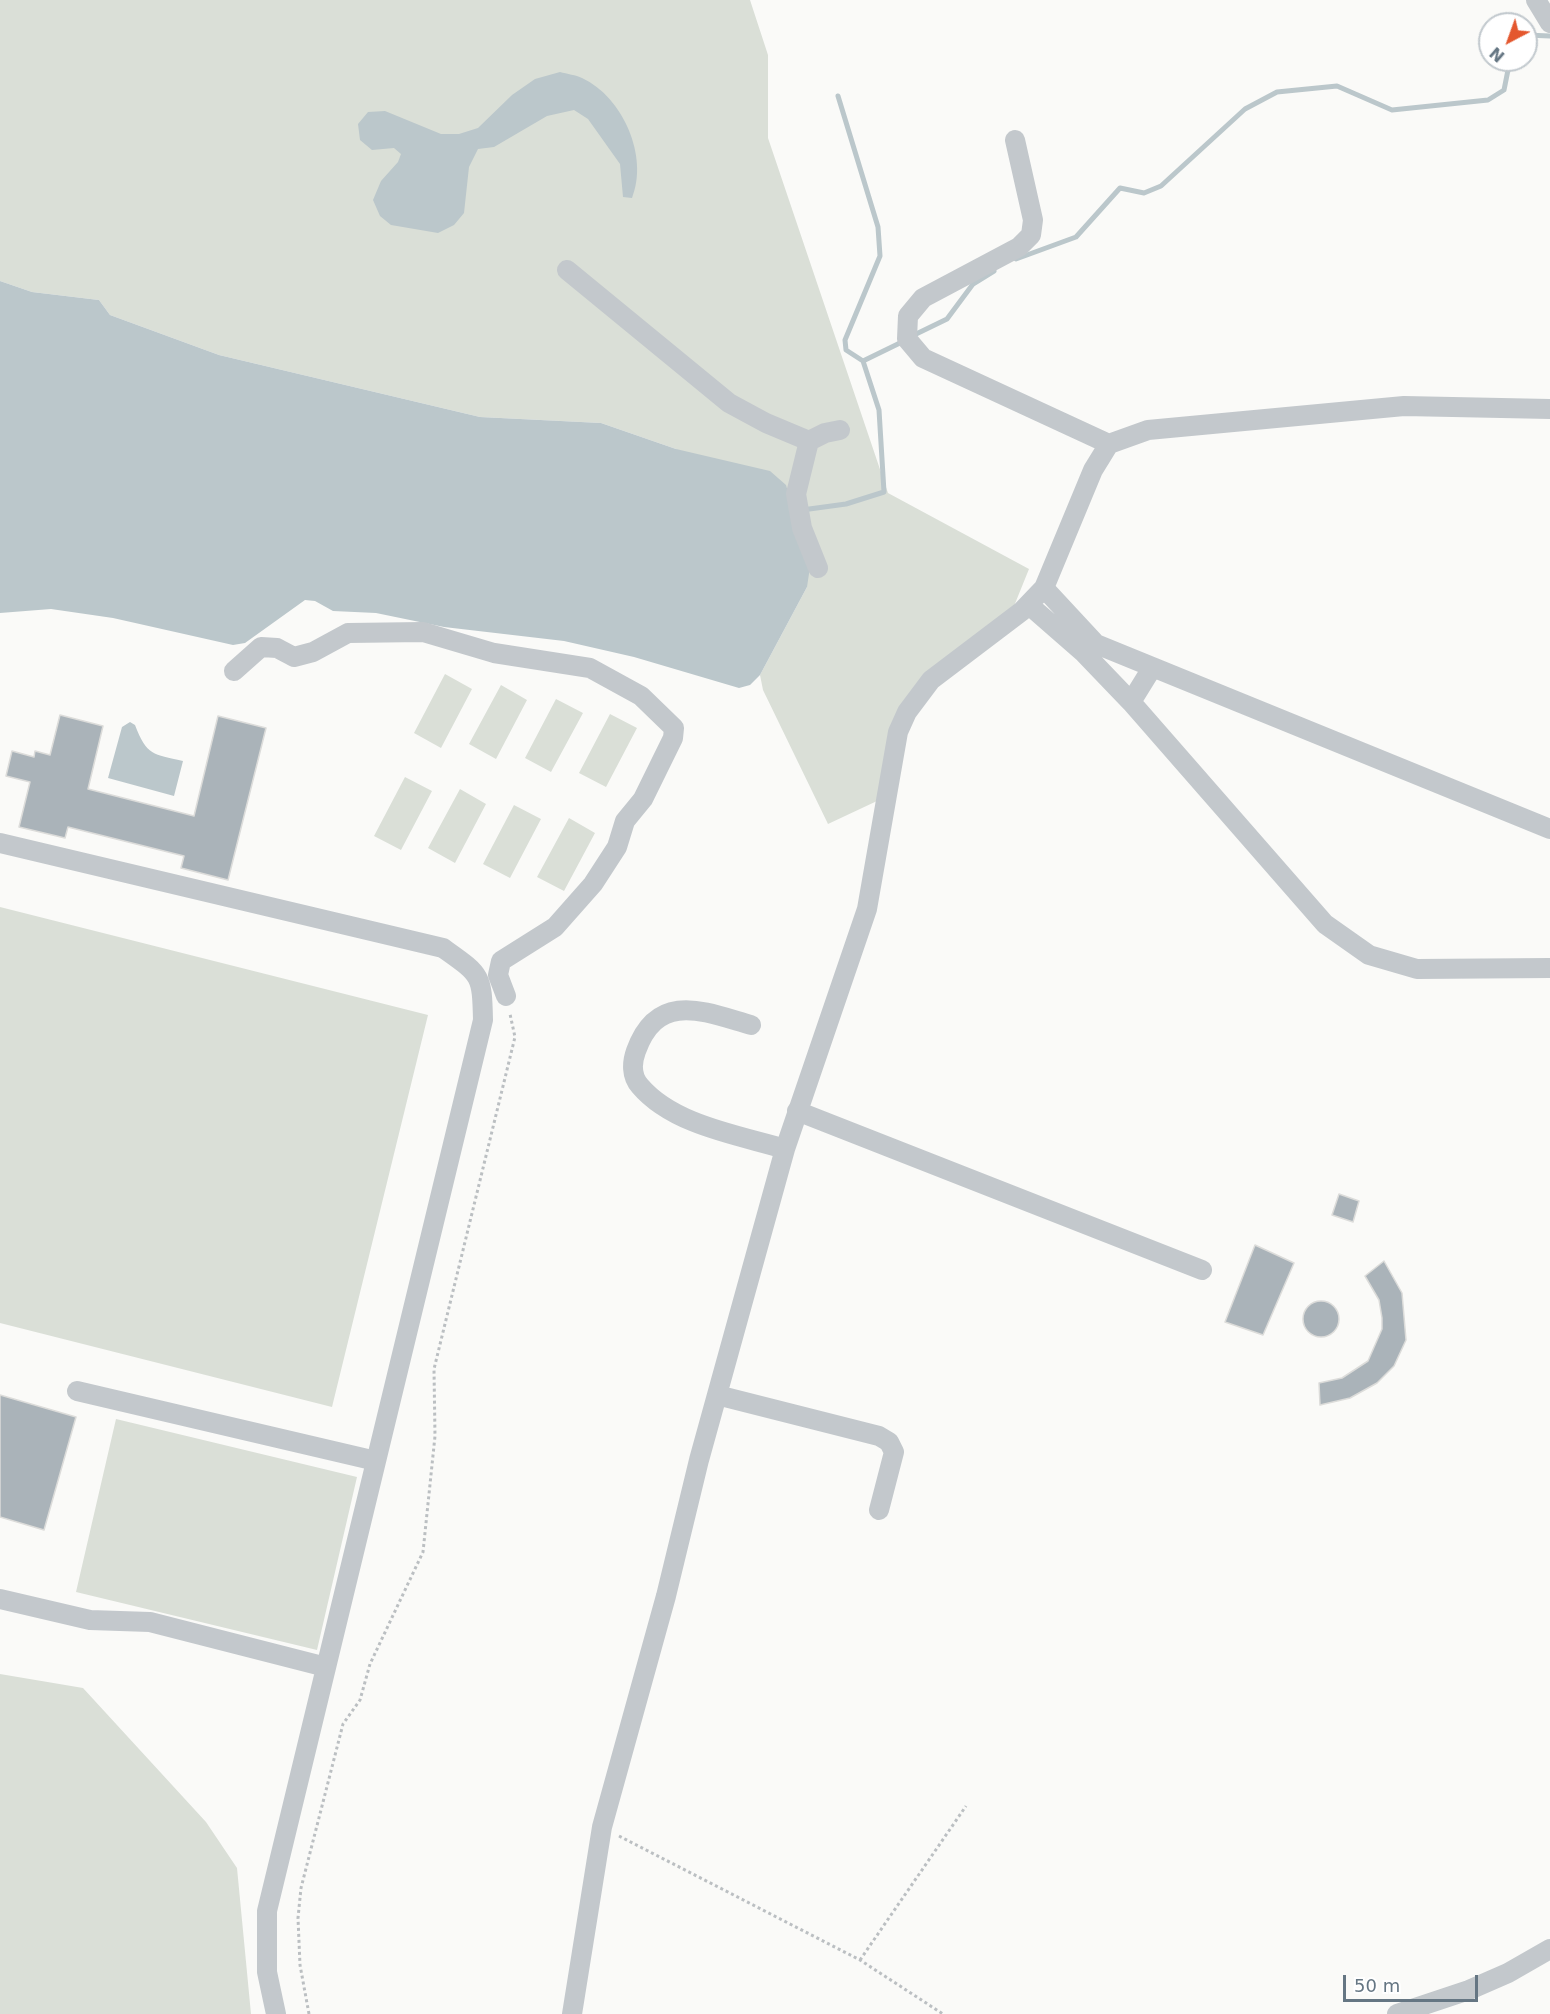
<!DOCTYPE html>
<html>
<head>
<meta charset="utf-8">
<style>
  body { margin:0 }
  #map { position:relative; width:1550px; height:2014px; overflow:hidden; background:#fafaf8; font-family:"DejaVu Sans",sans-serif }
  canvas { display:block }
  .north { position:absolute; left:1478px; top:12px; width:60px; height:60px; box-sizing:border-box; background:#fff; border:2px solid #c1c8cd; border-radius:50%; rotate:221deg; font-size:16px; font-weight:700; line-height:24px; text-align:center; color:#657683 }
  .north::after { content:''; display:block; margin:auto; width:21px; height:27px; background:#e4572e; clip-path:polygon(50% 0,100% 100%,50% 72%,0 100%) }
  .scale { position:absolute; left:1343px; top:1975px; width:135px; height:27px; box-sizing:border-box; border:3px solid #657683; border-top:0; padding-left:8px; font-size:18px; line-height:21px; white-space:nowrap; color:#657683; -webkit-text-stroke:4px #fff; paint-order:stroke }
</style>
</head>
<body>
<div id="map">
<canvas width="1550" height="2014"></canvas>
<div class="north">N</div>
<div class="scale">50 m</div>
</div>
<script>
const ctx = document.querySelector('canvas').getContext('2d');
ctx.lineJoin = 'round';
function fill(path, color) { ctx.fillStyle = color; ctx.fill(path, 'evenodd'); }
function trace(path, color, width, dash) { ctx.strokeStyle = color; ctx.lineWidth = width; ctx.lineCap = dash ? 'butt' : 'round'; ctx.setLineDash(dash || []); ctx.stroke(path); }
const green = new Path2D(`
  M0 0H750L768 55V138L888 493 1029 569 1010 616 926 683 877 801 828 824 763 690 760 675 807 587 676 449 601 423 480 417 219 355 110 315 99 300 32 292 0 281Z
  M445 674 472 689 441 748 414 733Z
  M501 685 527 700 496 759 469 744Z
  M556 699 583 713 551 772 525 758Z
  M610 714 637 728 606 787 579 773Z
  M405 777 432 791 401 850 374 836Z
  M460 789 486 804 455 863 428 848Z
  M514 805 541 819 510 878 483 864Z
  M569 818 595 833 564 891 537 877Z
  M0 907 428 1015 332 1407 0 1323Z
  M116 1419 357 1477 317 1650 76 1592Z
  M0 1674 83 1688 206 1822 237 1868 251 2014H0Z`);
const water = new Path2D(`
  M560 72C567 74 576 75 582 78 623 97 649 157 632 198L623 197 620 164 588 119 574 110 547 116 494 147 478 149 469 167 464 213 454 225 438 233 391 225 380 216 373 200 381 181 398 162 401 154 394 148 372 150 360 140 358 124 368 112 385 111 441 134H459L478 128 512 95 535 79Z
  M0 281 32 292 99 300 110 315 219 355 480 417 601 423 676 449 770 471 786 485 810 567 807 587 760 675 750 685 739 688 634 657 564 641 444 627 376 613 333 611 315 601 305 600 245 643 233 645 113 618 51 609 0 613Z
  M130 722 135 725C147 756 153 754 183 761L174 796 108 778 122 727Z`);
const stream = new Path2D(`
  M1526 35 1550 36
  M838 96 878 227 880 256 845 340 846 350 863 361
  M1016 259 1076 237 1120 188 1144 193 1161 186 1245 109 1277 92 1337 86 1392 110 1488 100 1504 90 1510 60
  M912 336 947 319 973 284 994 271
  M802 510 846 504 884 492 879 410 863 361 904 341`);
const building = new Path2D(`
  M60 715 103 726 88 789 194 816 218 716 266 728 228 880 181 868 184 856 68 827 65 838 19 827 30 782 6 776 12 751 34 757 35 751 50 755Z
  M1339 1194 1359 1201 1353 1222 1332 1215Z
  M1255 1245 1294 1263 1263 1335 1225 1322Z
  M1384 1261 1402 1293 1406 1340 1394 1366 1377 1383 1350 1398 1320 1405 1319 1383 1342 1378 1368 1361 1382 1329V1318L1379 1300 1365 1276Z
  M1303 1319a18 18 0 1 1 36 0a18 18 0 1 1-36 0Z
  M0 1395 76 1417 44 1530 0 1517Z`);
const path = new Path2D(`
  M619 1836 860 1960 943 2014
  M860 1960 966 1806
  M309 2014 300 1965 298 1918 301 1888 343 1724 360 1700 370 1664 423 1552 435 1436 434 1369 515 1037 510 1014`);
const minor = new Path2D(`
  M1536 0 1550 23
  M1015 140 1033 220 1031 235 1019 247 923 298 908 316 907 339 923 358 1109 444
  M567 270 729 403 766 423 809 441
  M818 568 802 528 796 494 809 441 825 433 840 430
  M1044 588 1096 644 1550 829
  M1029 605 1084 653 1131 702 1325 924 1369 955 1417 969 1550 968
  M234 671 261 647 277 648 294 657 313 652 348 633 423 632 494 653 590 668 641 696 674 728 673 738 643 799 625 821 617 847 593 884 555 927 501 961 498 975 506 996
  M1131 702 1152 668
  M0 843 443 948C481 975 482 974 483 1020L267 1911V1972L276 2014
  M751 1025C705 1012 658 990 636 1051 632 1062 631 1076 640 1086 673 1125 738 1135 785 1149
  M797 1111 1202 1270
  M77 1391 376 1461
  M717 1395 879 1436 889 1442 894 1452 879 1510
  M0 1599 90 1620 150 1622 326 1667
  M572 2014 602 1827 666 1596 699 1460 785 1149 867 909 898 732 907 712 931 680 1022 611 1044 588 1093 470 1109 444 1148 430 1404 406 1550 409
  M1397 2014 1469 1990 1508 1973 1550 1949`);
fill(green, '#dadfd7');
fill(water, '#bbc7cb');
trace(stream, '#bbc7cb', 5);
fill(building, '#aab3b9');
trace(building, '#dcdcda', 1.5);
trace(path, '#bbbfc2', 3, [3, 3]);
trace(minor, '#c3c8cc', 20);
</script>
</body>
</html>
